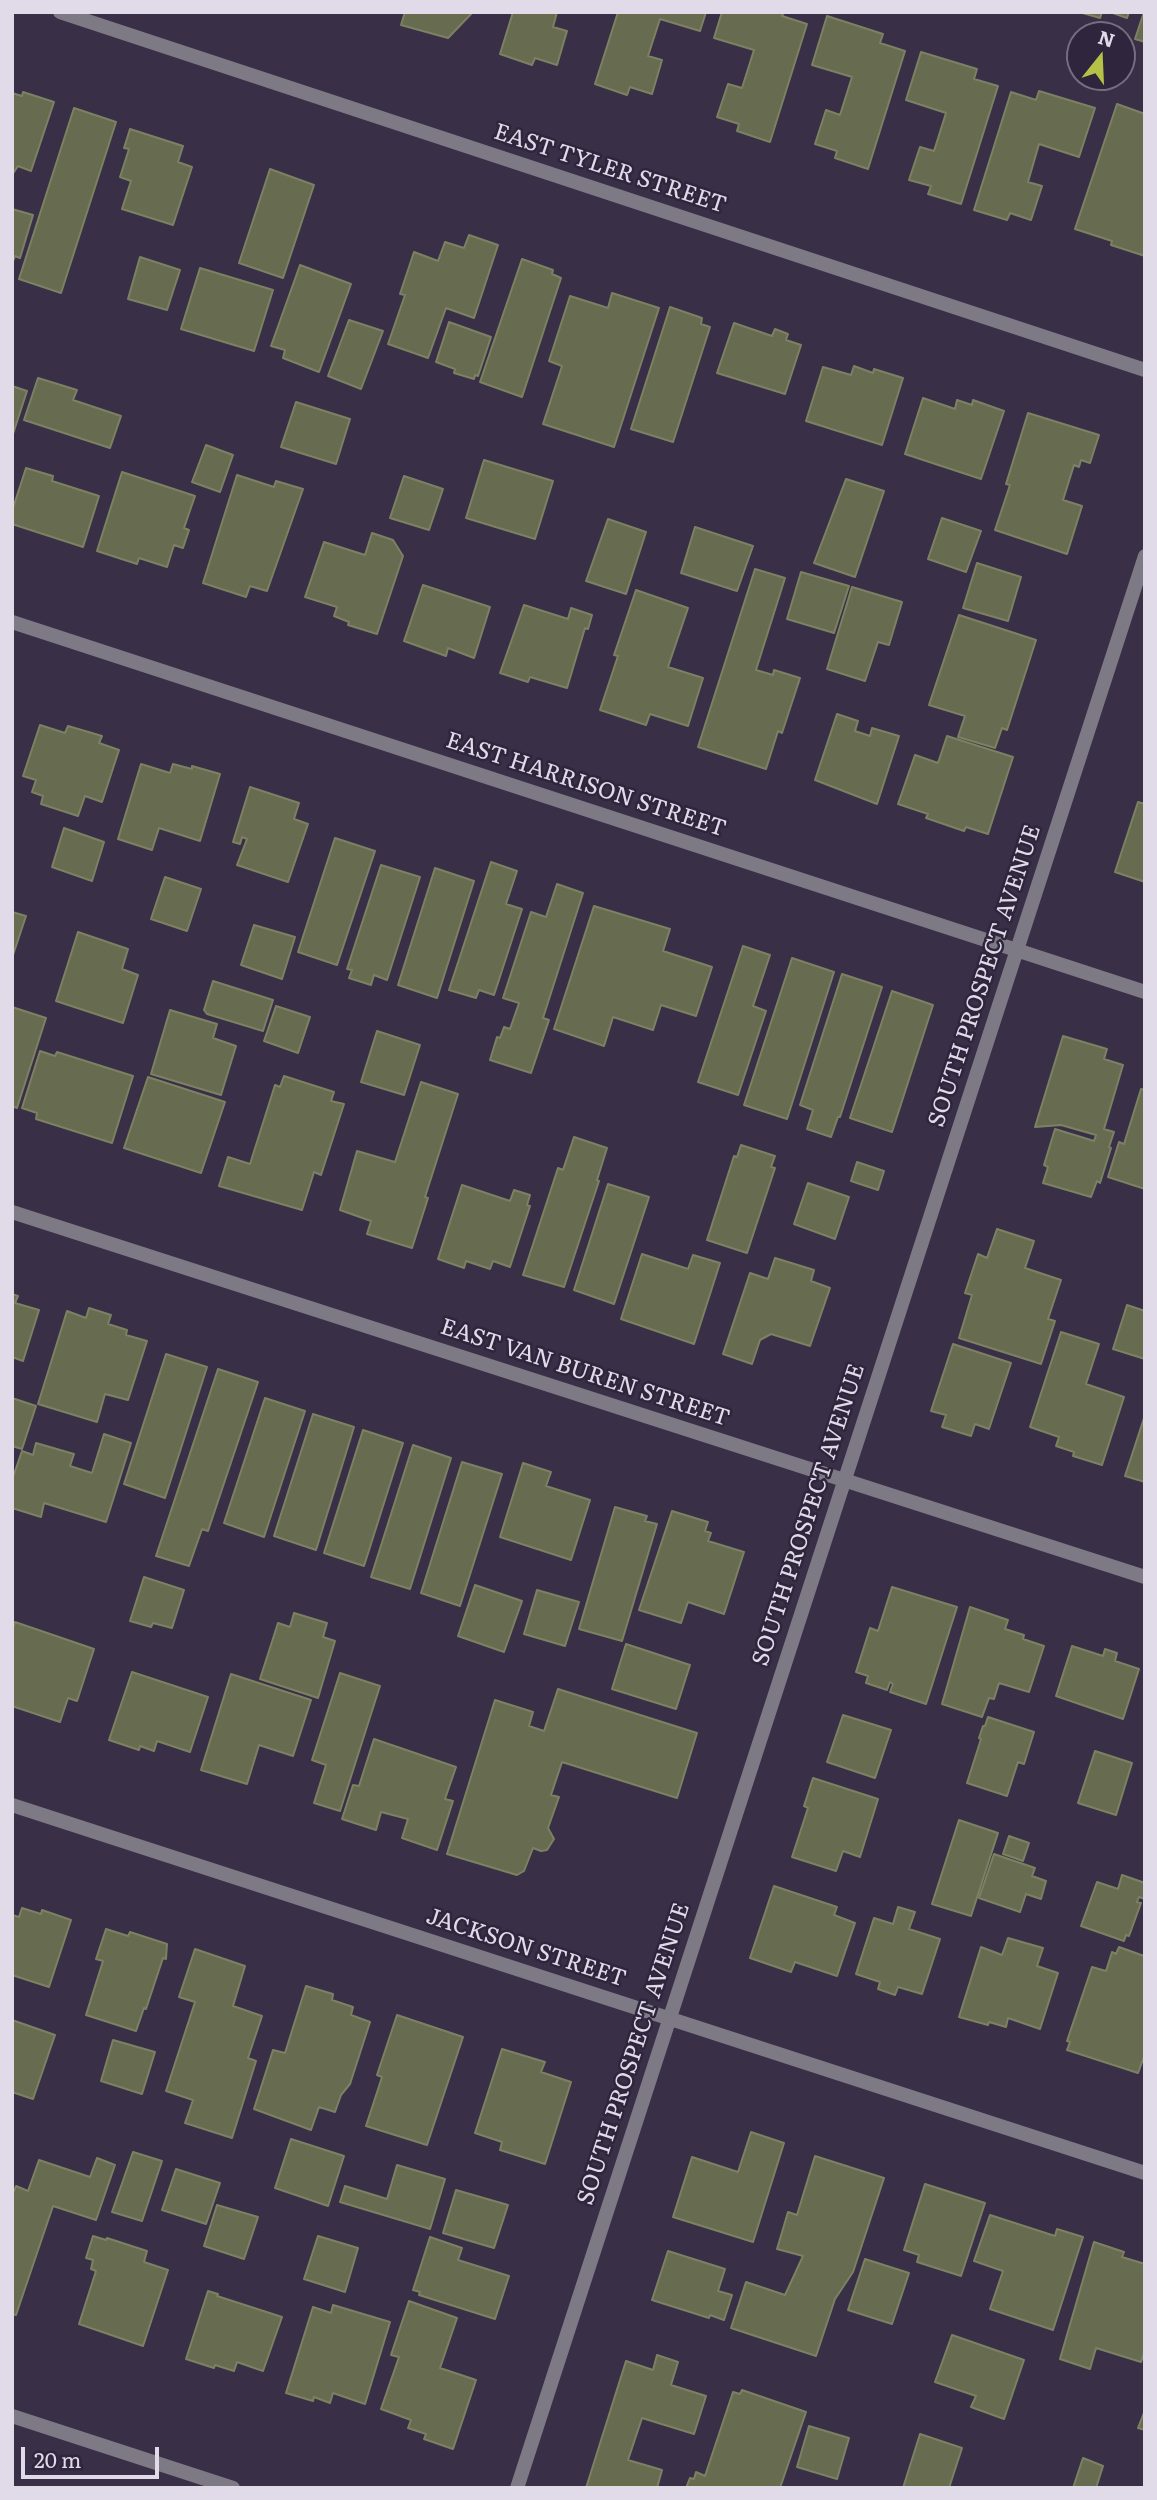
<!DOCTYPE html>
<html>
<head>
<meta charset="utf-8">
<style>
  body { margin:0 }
  #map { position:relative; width:1157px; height:2500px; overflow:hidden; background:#392f46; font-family:Literata,serif }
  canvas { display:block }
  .frame { position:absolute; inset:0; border:14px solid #e0dae9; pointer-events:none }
  .north { position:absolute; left:1066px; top:21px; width:70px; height:70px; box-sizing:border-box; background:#2f253c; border:2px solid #766d81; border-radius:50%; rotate:18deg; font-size:19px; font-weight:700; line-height:28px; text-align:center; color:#e0dae9 }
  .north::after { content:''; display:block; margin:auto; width:24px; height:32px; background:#b6c148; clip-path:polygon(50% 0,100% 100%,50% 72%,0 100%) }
  .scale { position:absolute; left:21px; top:2447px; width:138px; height:32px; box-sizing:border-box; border:4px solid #e0dae9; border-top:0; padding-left:9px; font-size:21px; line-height:24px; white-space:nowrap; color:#e0dae9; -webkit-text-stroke:5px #2f253c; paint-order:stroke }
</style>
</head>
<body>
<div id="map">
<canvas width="1157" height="2500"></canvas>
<div class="frame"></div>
<div class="north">N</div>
<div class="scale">20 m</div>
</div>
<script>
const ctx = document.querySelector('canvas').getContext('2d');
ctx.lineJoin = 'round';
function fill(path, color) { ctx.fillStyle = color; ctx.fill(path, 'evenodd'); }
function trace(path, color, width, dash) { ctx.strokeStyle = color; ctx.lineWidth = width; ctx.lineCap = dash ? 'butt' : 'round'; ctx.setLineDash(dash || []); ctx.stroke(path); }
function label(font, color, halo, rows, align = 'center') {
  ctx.font = font + ' Literata,serif'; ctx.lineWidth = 5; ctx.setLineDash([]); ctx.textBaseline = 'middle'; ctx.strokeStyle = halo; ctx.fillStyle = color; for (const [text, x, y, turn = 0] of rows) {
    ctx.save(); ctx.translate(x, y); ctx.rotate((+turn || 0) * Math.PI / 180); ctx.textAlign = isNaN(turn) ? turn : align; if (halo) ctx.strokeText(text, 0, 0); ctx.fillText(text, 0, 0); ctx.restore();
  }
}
const building = new Path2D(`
  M405 12H473L448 38 401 25Z
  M513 12H557L553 27 567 31 557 65 535 58 532 65 500 54Z
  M618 12H706L700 31 660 19 648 56 662 60 652 94 630 87 627 95 595 84Z
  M722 12H784L782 16 807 24 770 142 737 131 739 124 717 117 728 84 742 88 754 50 714 38Z
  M1079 12H1102L1100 18Z
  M1110 12H1129L1127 18Z
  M1144 12H1145V42L1135 39Z
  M827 16 883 34 880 43 905 51 868 169 835 158 837 151 815 144 826 110 840 115 852 77 812 65Z
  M921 52 977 69 974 79 998 86 961 204 928 194 931 186 909 180 920 147 934 151 946 113 906 100Z
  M1039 91 1095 108 1079 157 1039 144 1028 182 1042 186 1031 220 1010 213 1007 220 974 210 1011 92 1036 100Z
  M23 92 54 102 31 171 18 166 12 175V93L22 96Z
  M1117 104 1145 114V256L1111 245 1112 241 1075 229Z
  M74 108 116 122 61 293 19 279Z
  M130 129 183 146 178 162 192 167 173 225 122 209 131 181 120 177 129 149 124 148Z
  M270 169 314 185 283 278 239 263Z
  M12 209 33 215 20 258 15 256 12 264Z
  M469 235 498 245 474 318 446 308 428 358 388 344 405 295 400 294 414 252 438 261 445 242 464 248Z
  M140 257 180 270 167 310 128 299Z
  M522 259 553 270 552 274 561 278 522 397 480 382Z
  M300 265 351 284 319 372 283 358 285 350 271 346Z
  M200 268 273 290 254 351 181 329Z
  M612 293 659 308 614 447 543 424 562 366 549 361 570 296 608 308Z
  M670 307 702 318 701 324 710 327 673 442 631 429Z
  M349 320 383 331 361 389 328 376Z
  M449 322 491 337 478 376 475 375 474 379 454 373 455 369 436 362Z
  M734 323 772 336 775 329 788 334 786 340 801 345 785 394 717 373Z
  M854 366 873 373 874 369 903 378 882 445 806 421 823 367 851 375Z
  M38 378 77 390 73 400 121 416 110 448 24 420Z
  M12 386 27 391 12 437Z
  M923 398 955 409 957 400 972 405 973 400 1004 411 981 479 905 454Z
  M296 402 350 419 336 464 281 447Z
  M1028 413 1099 435 1090 463 1081 460 1079 467 1074 465 1063 500 1082 506 1067 554 995 530 1010 485 1006 484Z
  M206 445 233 455 220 492 192 482Z
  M484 460 553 481 535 539 466 518Z
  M26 468 53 476 52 481 99 496 83 547 12 524V511Z
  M122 472 195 496 184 528 189 530 183 548 174 545 167 567 139 558 137 564 97 551Z
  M237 475 274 487 276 481 303 489 267 591 250 586 246 597 203 583Z
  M404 476 443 489 429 530 390 518Z
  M846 479 884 491 855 577 814 563Z
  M942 518 981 531 966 572 928 559Z
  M608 519 646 532 626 594 586 581Z
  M695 527 753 546 737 591 681 573Z
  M372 533 393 540 403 556 377 634 348 625 349 622 334 616 337 607 305 597 324 542 365 555Z
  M977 563 1021 577 1008 621 963 608Z
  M755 569 785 578 756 670 773 675 774 670 800 678 782 733 778 731 766 769 698 747Z
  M801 572 849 586 834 633 787 619Z
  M423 585 490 607 474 658 448 648 446 656 404 641Z
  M852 587 902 602 889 645 878 642 865 681 827 669Z
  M636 590 688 608 668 667 703 678 688 726 650 714 646 725 600 710 618 656 614 655Z
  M524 605 568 619 571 608 592 615 588 629 585 628 567 688 530 677 528 682 500 673Z
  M959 615 1036 640 1007 730 1002 728 995 748 958 737 965 716 929 705Z
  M837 714 858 721 855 731 870 736 872 728 899 736 877 804 815 780Z
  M40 725 65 733 68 726 102 736 99 743 119 750 102 802 85 796 78 816 41 804 43 796 32 792 36 780 23 776Z
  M947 736 1013 757 988 834 966 827 964 831 926 818 928 814 898 804 915 755 938 763Z
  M141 764 170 773 173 764 192 769V766L220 774 200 841 159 828 152 850 118 839Z
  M250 787 299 803 294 819 308 824 288 882 237 865 247 839 242 837 240 844 233 842Z
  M1138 802 1145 804V882L1115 872Z
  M64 828 104 842 92 881 52 867Z
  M335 838 375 851 337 965 298 952Z
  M491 862 517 871 506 904 522 909 494 995 479 990 476 998 449 990Z
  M381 865 420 877 387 980 374 975 371 985 349 978 352 970 347 969Z
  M435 868 474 881 437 998 398 985Z
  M165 877 201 889 187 931 151 919Z
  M557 884 583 893 543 1018 549 1020 531 1073 490 1060 497 1037 500 1038 504 1027 510 1029 519 1003 503 998 531 912 546 917Z
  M594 906 670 929 663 951 712 967 696 1016 661 1005 653 1030 613 1017 604 1046 554 1029Z
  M12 912 26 916 12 958Z
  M254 925 295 937 282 979 241 965Z
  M78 932 128 949 122 969 138 975 123 1023 56 1001Z
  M743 946 770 955 753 1006 766 1011 738 1095 698 1082Z
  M792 958 834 972 787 1119 744 1105Z
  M842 974 882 987 840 1117H838L831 1137 807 1129 813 1110 800 1105Z
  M213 981 273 1000 263 1031 207 1014 204 1010Z
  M892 991 933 1005 892 1132 850 1118Z
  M276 1006 310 1017 298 1053 264 1041Z
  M12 1007 46 1018 17 1108 12 1106Z
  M170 1010 217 1024 213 1038 236 1046 221 1095 151 1074Z
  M377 1031 420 1045 404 1095 361 1082Z
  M1063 1036 1107 1049 1104 1059 1123 1065 1104 1129 1114 1132 1109 1147 1111 1148 1100 1183 1097 1181 1091 1197 1043 1183 1048 1167 1044 1165 1055 1129 1094 1141 1096 1135 1061 1125 1035 1127Z
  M40 1051 55 1056 57 1052 133 1076 112 1143 36 1119 37 1113 22 1108Z
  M284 1076 334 1092 331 1101 344 1104 321 1175 314 1172 302 1210 219 1186 228 1157 250 1164 275 1085 280 1087Z
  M148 1077 225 1102 201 1173 124 1148Z
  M421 1082 458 1094 425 1197 428 1198 412 1248 367 1234 371 1221 340 1210 357 1151 395 1162Z
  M1141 1089 1145 1090V1189L1108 1177 1119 1142 1124 1144Z
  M574 1137 607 1148 597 1180 599 1181 564 1287 523 1275 558 1168 563 1170Z
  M741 1145 775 1156 771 1167 775 1168 747 1253 707 1240 734 1156 737 1157Z
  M857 1162 884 1171 878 1190 851 1181Z
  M808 1183 849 1197 835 1239 794 1224Z
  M608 1184 649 1197 614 1304 574 1290Z
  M462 1185 510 1201 514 1190 530 1195 527 1205 530 1206 510 1267 493 1261 490 1269 466 1261 464 1268 438 1259Z
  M997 1229 1034 1241 1025 1268 1061 1280 1048 1319 1055 1321 1041 1364 959 1338 972 1295 965 1293 978 1254 987 1258Z
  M642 1254 688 1269 693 1255 720 1263 694 1344 621 1319Z
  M775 1258 814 1270 811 1281 830 1288 810 1346 771 1334 760 1340 752 1364 723 1354 750 1273 768 1279Z
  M12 1294 18 1296 15 1303 39 1310 23 1361 12 1357Z
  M1127 1305 1145 1311V1359L1113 1349Z
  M89 1308 111 1315 108 1324 127 1330 126 1335 147 1341 128 1400 105 1394 97 1422 38 1404 67 1311 86 1318Z
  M1061 1332 1099 1344 1086 1384 1124 1397 1102 1465 1073 1456 1074 1452 1056 1446 1059 1437 1030 1427Z
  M953 1344 1011 1363 989 1429 975 1424 971 1436 942 1427 946 1415 931 1411Z
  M166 1354 207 1367 165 1498 124 1484Z
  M218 1369 258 1382 208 1531 202 1529 189 1566 156 1556Z
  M12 1398 36 1406 22 1449 12 1446Z
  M265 1398 305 1411 264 1537 224 1523Z
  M313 1414 354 1427 316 1550 274 1536Z
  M1145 1415V1482L1125 1476Z
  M363 1430 403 1443 364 1566 324 1553Z
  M104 1434 131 1443 106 1522 44 1503 41 1517 12 1508V1480L22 1451 33 1455 36 1443 74 1454 70 1466 92 1473Z
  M413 1445 451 1458 410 1589 371 1577Z
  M462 1462 502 1474 460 1606 421 1593Z
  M523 1463 551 1472 546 1486 590 1500 571 1560 500 1537Z
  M615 1507 647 1516 645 1521 657 1524 622 1641 579 1629Z
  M672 1511 708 1522 705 1531 711 1533 708 1541 744 1552 724 1614 688 1602 681 1623 639 1610Z
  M144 1577 184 1590 172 1628 153 1623 151 1627 130 1621Z
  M475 1585 522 1601 504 1652 458 1636Z
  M892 1587 957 1607 926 1704 890 1692 893 1684 890 1682 887 1690 866 1683 868 1676 856 1672 870 1628 878 1631Z
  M537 1590 579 1602 565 1646 524 1634Z
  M970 1607 1008 1620 1005 1629 1024 1635 1023 1639 1044 1646 1029 1692 999 1683 994 1699 989 1698 982 1717 942 1704Z
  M294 1613 327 1623 323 1637 335 1641 318 1698 260 1679 278 1623 290 1627Z
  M15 1622 94 1649 77 1701 68 1698 60 1722 12 1706V1631Z
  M626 1644 690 1665 676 1709 612 1689Z
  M1072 1646 1103 1656 1105 1649 1117 1653 1115 1661 1139 1669 1123 1719 1056 1696Z
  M132 1672 208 1697 190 1752 157 1741 154 1751 140 1746 139 1750 109 1740Z
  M340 1673 380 1686 340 1811 314 1803 326 1765 312 1760Z
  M231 1674 311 1700 293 1756 259 1745 247 1784 201 1770Z
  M558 1689 697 1733 677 1798 562 1762 551 1795 559 1797 548 1828 554 1839 547 1850 541 1851 533 1848 524 1871 517 1875 447 1854 495 1700 533 1712 529 1726 544 1731Z
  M843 1715 891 1730 875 1778 827 1762Z
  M988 1717 1034 1732 1024 1764 1018 1762 1007 1796 967 1783 981 1739 979 1738 983 1726H985Z
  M374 1739 456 1767 445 1799 453 1801 437 1850 402 1838 408 1819 381 1812 376 1830 342 1819 353 1785 359 1786Z
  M1095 1751 1132 1763 1116 1815 1078 1803Z
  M813 1778 878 1799 860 1857 843 1851 836 1871 792 1857 808 1808 804 1806Z
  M959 1820 998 1833 971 1916 932 1904Z
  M1009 1836 1029 1843 1023 1861 1003 1854Z
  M994 1854 1035 1868 1032 1876 1046 1881 1041 1899 1026 1894 1020 1912 979 1898Z
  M1122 1875 1145 1883V1899L1139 1897 1137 1902 1141 1903 1129 1936 1126 1935 1124 1941 1081 1926 1097 1882 1118 1889Z
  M774 1886 837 1907 834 1915 855 1923 837 1976 795 1962 791 1972 750 1958Z
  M898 1907 915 1912 909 1929 940 1939 922 1994 898 1987 895 1995 878 1989 880 1982 856 1974 874 1918 893 1924Z
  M22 1908 41 1914 42 1910 71 1920 49 1987 12 1975V1915L19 1917Z
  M106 1929 128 1936 130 1932 167 1944 166 1959 163 1958 146 2009 144 2008 136 2031 86 2015 103 1961 96 1959Z
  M1008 1938 1043 1948 1037 1966 1058 1973 1040 2029 1008 2018 1006 2027 989 2022 988 2025 959 2017 981 1947 1002 1955Z
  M1119 1947 1144 1956 1145 1954V2054L1138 2073 1067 2050 1070 2042 1067 2041 1092 1967 1106 1971 1112 1952 1116 1954Z
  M195 1949 245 1966 233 2006 262 2016 248 2058 256 2061 232 2138 185 2123 193 2100 166 2091 195 2002 179 1997Z
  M306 1986 333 1994 332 2000 353 2007 351 2015 370 2022 350 2084 341 2095 335 2112 319 2107 311 2130 254 2109 273 2050 285 2053Z
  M397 2015 463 2037 427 2145 366 2126 382 2077 377 2075Z
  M12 2020 55 2035 33 2099 12 2092Z
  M113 2040 155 2052 142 2094 101 2081Z
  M502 2049 545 2062 541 2072 571 2082 545 2164 500 2150 502 2142 475 2133Z
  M751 2132 784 2143 753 2242 673 2217 692 2157 738 2172Z
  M291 2139 344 2156 328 2206 275 2188Z
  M133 2152 162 2161 142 2221 112 2212Z
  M815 2156 884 2178 853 2272 835 2299 816 2356 731 2328 746 2282 785 2295 803 2256 777 2249 788 2212 797 2215Z
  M97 2158 115 2165 96 2220 53 2206 16 2315 12 2314V2196L16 2186 28 2191 39 2160 90 2177Z
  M397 2165 445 2179 430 2229 340 2202 345 2186 387 2199Z
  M176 2169 220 2183 206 2224 162 2210Z
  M925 2184 985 2203 961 2276 917 2262 919 2255 904 2250Z
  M456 2190 508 2205 494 2248 443 2233Z
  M217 2205 258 2217 244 2259 204 2246Z
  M990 2215 1055 2236 1057 2229 1083 2237 1053 2330 990 2309 1003 2271 974 2261Z
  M93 2236 106 2240 107 2238 147 2251 144 2262 168 2270 143 2346 79 2324 96 2271 91 2269 93 2260 86 2258Z
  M318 2236 358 2248 345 2292 304 2279Z
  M430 2237 462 2248 458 2260 509 2276 495 2319 419 2295 420 2292 413 2290Z
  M1094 2242 1124 2252 1122 2257 1145 2264V2350L1141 2362 1096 2348 1090 2369 1060 2359Z
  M668 2251 725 2269 718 2291 732 2295 724 2320 710 2315 709 2318 652 2300Z
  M865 2259 909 2273 892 2324 848 2310Z
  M208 2291 218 2294 217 2296 282 2317 263 2371 237 2362 234 2371 215 2365 214 2368 186 2359Z
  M409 2301 457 2318 440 2368 476 2380 453 2449 424 2439 426 2434 408 2428 411 2420 381 2409 399 2357 391 2355Z
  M333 2305 390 2322 365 2404 333 2393 330 2403 314 2397 313 2401 286 2393 313 2307 331 2313Z
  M952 2335 1024 2360 1004 2419 971 2407 976 2396 935 2382Z
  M657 2355 678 2362 671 2385 706 2396 694 2434 642 2418 628 2460 662 2470 657 2488H586L626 2361 653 2370Z
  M742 2390 806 2412 780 2488H686L690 2478 694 2479 696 2472 705 2476 733 2392 740 2394Z
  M1145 2410V2430L1138 2428Z
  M809 2426 849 2438 837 2479 797 2467Z
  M920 2434 962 2448 949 2488H903Z
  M1083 2458 1103 2466 1096 2488H1073Z`);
const minor = new Path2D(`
  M60 12 1145 370
  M12 622 1145 992
  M12 1212 1145 1577
  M12 1805 1145 2173
  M12 2416 233 2488
  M517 2488 1145 556`);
const streetNames = [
  ["EAST TYLER STREET",610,169,18],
  ["EAST HARRISON STREET",586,785,18],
  ["SOUTH PROSPECT AVENUE",985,976,-72],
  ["EAST VAN BUREN STREET",585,1373,18],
  ["SOUTH PROSPECT AVENUE",809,1515,-72],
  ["JACKSON STREET",526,1948,18],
  ["SOUTH PROSPECT AVENUE",634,2054,-72]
];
fill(building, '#676b4f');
trace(building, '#7d8163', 2);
trace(minor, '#7d7985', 14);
label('23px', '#e0dae9', '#2f253c', streetNames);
</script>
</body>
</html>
